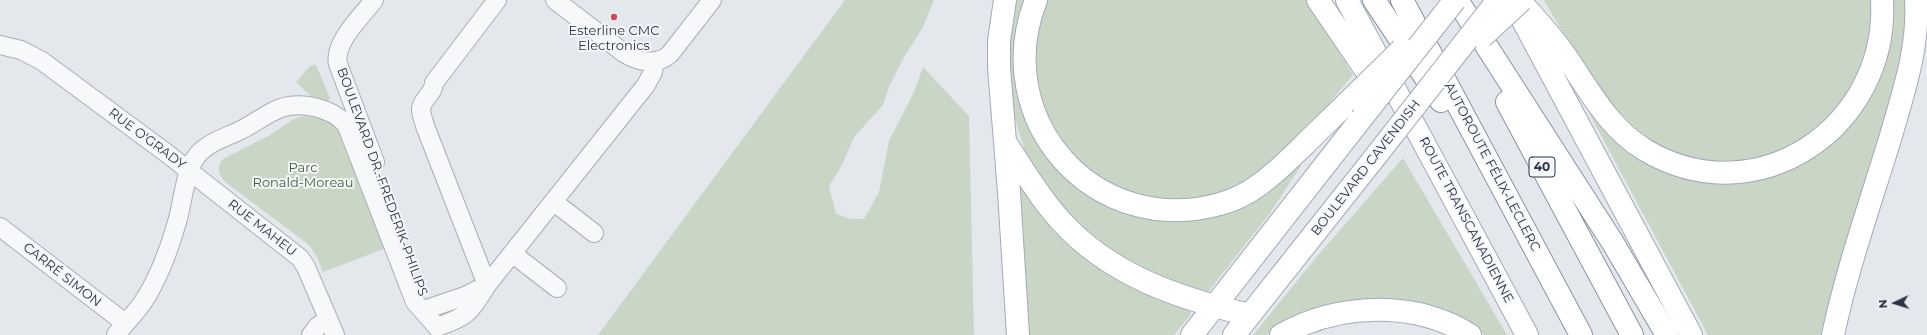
<!DOCTYPE html>
<html>
<head>
<meta charset="utf-8">
<style>
  body { margin:0 }
  #map { position:relative; width:1927px; height:335px; overflow:hidden; background:#e4e7ec; font-family:Montserrat,sans-serif }
  canvas { display:block }
  .north { position:absolute; left:1875px; top:283px; width:40px; height:40px; -webkit-text-stroke:3px #f4f6f9; paint-order:stroke; rotate:266deg; font-size:11px; font-weight:700; line-height:16px; text-align:center; color:#2b3445 }
  .north::after { content:''; display:block; margin:auto; width:14px; height:18px; background:#2b3445; clip-path:polygon(50% 0,100% 100%,50% 72%,0 100%) }
</style>
</head>
<body>
<div id="map">
<canvas width="1927" height="335"></canvas>
<div class="north">N</div>
</div>
<script>
const ctx = document.querySelector('canvas').getContext('2d');
ctx.lineJoin = 'round';
function fill(path, color) { ctx.fillStyle = color; ctx.fill(path, 'evenodd'); }
function trace(path, color, width, dash) { ctx.strokeStyle = color; ctx.lineWidth = width; ctx.lineCap = dash ? 'butt' : 'round'; ctx.setLineDash(dash || []); ctx.stroke(path); }
function label(font, color, halo, rows, align = 'center') {
  ctx.font = font + ' Montserrat,sans-serif'; ctx.lineWidth = 4; ctx.setLineDash([]); ctx.textBaseline = 'middle'; ctx.strokeStyle = halo; ctx.fillStyle = color; for (const [text, x, y, turn = 0] of rows) {
    ctx.save(); ctx.translate(x, y); ctx.rotate((+turn || 0) * Math.PI / 180); ctx.textAlign = isNaN(turn) ? turn : align; if (halo) ctx.strokeText(text, 0, 0); ctx.fillText(text, 0, 0); ctx.restore();
  }
}
const green = new Path2D(`
  M845 0H934L923 27 904 57 889 87 883 105 854 137 842 165 829 186 836 214 851 219H864L879 192 889 141 914 92 923 67 969 116 974 335H598Z
  M1012 0H1029L1044 149 1170 217 1298 163 1301 166 1270 213 1204 297 1129 265 1068 217 1027 157 1012 110 1008 26Z
  M1048 0H1308L1353 75C1315 119 1277 172 1221 193 1198 202 1170 201 1146 196 1057 176 1013 83 1048 0Z
  M1544 0H1872C1871 14 1872 42 1867 54 1863 65 1849 97 1842 105 1822 128 1798 145 1771 155 1764 158 1756 158 1750 159 1714 164 1676 158 1646 138 1604 110 1569 43 1544 0Z
  M1889 0H1908L1907 40 1825 335H1708L1589 113 1593 111 1681 172 1830 143Z
  M316 65 330 98 327 104 315 100 296 82 310 66Z
  M303 116 321 118 339 128 386 248 323 272 317 257 309 245 224 181C218 174 217 166 223 159L270 135 294 119Z
  M1403 158 1507 335H1484L1449 317 1282 326 1266 335H1253L1319 254Z
  M1016 184H1022L1102 269C1129 288 1160 299 1190 311L1191 314 1174 335H1025Z`);
const minor = new Path2D(`
  M374 0C362 16 333 43 338 64L375 162
  M555 0 624 53C638 62 657 66 670 54L712 0
  M0 45 21 50 42 61 169 155 300 258 306 267 335 335
  M554 202 594 233
  M0 227 125 323
  M513 254 557 288
  M487 285 425 126C424 121 421 115 421 109 422 99 434 93 434 83L497 0
  M430 308 465 296 487 285
  M437 327C469 316 469 313 487 285L646 85 653 72 654 61
  M116 335C124 324 135 314 143 302 159 278 169 250 177 222 183 202 184 178 194 160 204 143 225 138 241 130 255 123 267 113 281 108 302 101 331 108 346 124L415 302 437 327
  M311 335 318 326 328 319`);
const major = new Path2D(`
  M1005 0 999 41V67L1009 192 1018 335
  M1036 0C989 120 1095 239 1220 204 1254 195 1278 170 1303 146 1319 130 1335 115 1351 99
  M1318 0 1382 94
  M1347 0 1527 335
  M1519 0C1534 17 1549 33 1562 51 1588 87 1606 126 1645 150 1758 217 1889 126 1882 0
  M1520 15 1691 335
  M1006 143C1023 169 1039 197 1060 220 1109 275 1180 299 1250 315
  M1192 335 1361 119
  M1234 335 1379 152
  M1281 335C1338 303 1414 300 1470 335
  M1833 335C1847 269 1870 204 1890 139 1903 93 1919 49 1916 0`);
const highway = new Path2D(`
  M1374 0 1441 101
  M1402 0 1581 335
  M1457 0 1613 243 1667 335
  M1507 102 1632 335`);
const majorBridge = new Path2D(`
  M1482 37 1522 0
  M1351 99 1402 49
  M1361 119 1455 0
  M1379 152 1498 0`);
const markers = [
  [614,17,4,"#d1495b"]
];
const shields = [
  [1542,167,26]
];
const shieldNames = [
  ["40",1542,167]
];
const poiNames = [
  ["Esterline CMC",614,31],
  ["Electronics",614,46]
];
const streetNames = [
  ["RUE O'GRADY",147,139,37],
  ["AUTOROUTE FÉLIX-LECLERC",1492,167,62],
  ["BOULEVARD CAVENDISH",1366,168,-52],
  ["BOULEVARD DR.-FREDERIK-PHILIPS",382,182,70],
  ["ROUTE TRANSCANADIENNE",1466,220,62],
  ["RUE MAHEU",262,228,38],
  ["CARRÉ SIMON",62,275,38]
];
const parkNames = [
  ["Parc",303,168],
  ["Ronald-Moreau",303,183]
];
fill(green, '#c9d6c5');
trace(minor, '#a9aeb7', 20);
trace(major, '#a3abb8', 24);
trace(highway, '#8b94a3', 24);
trace(minor, '#f7f8fa', 18);
trace(major, '#fff', 22);
trace(highway, '#fff', 22);
trace(majorBridge, '#a3abb8', 24, []);
trace(majorBridge, '#fff', 22);
for (const [x, y, r, color] of markers) { const dot = new Path2D(); dot.arc(x, y, r, 0, 2 * Math.PI); ctx.fillStyle = color; ctx.fill(dot); trace(dot, '#f4f6f9', 1.5); }
for (const [x, y, w] of shields) { const box = new Path2D(); box.roundRect(x - w / 2, y - 10, w, 20, 3); ctx.fillStyle = '#f4f6f9'; ctx.fill(box); trace(box, '#2b3445', 1); }
label('bold 12px', '#2b3445', null, shieldNames);
label('13px', '#2b3445', '#f4f6f9', poiNames);
label('13px', '#2b3445', '#f4f6f9', streetNames);
label('13px', '#3f6138', '#f4f6f9', parkNames);
</script>
</body>
</html>
